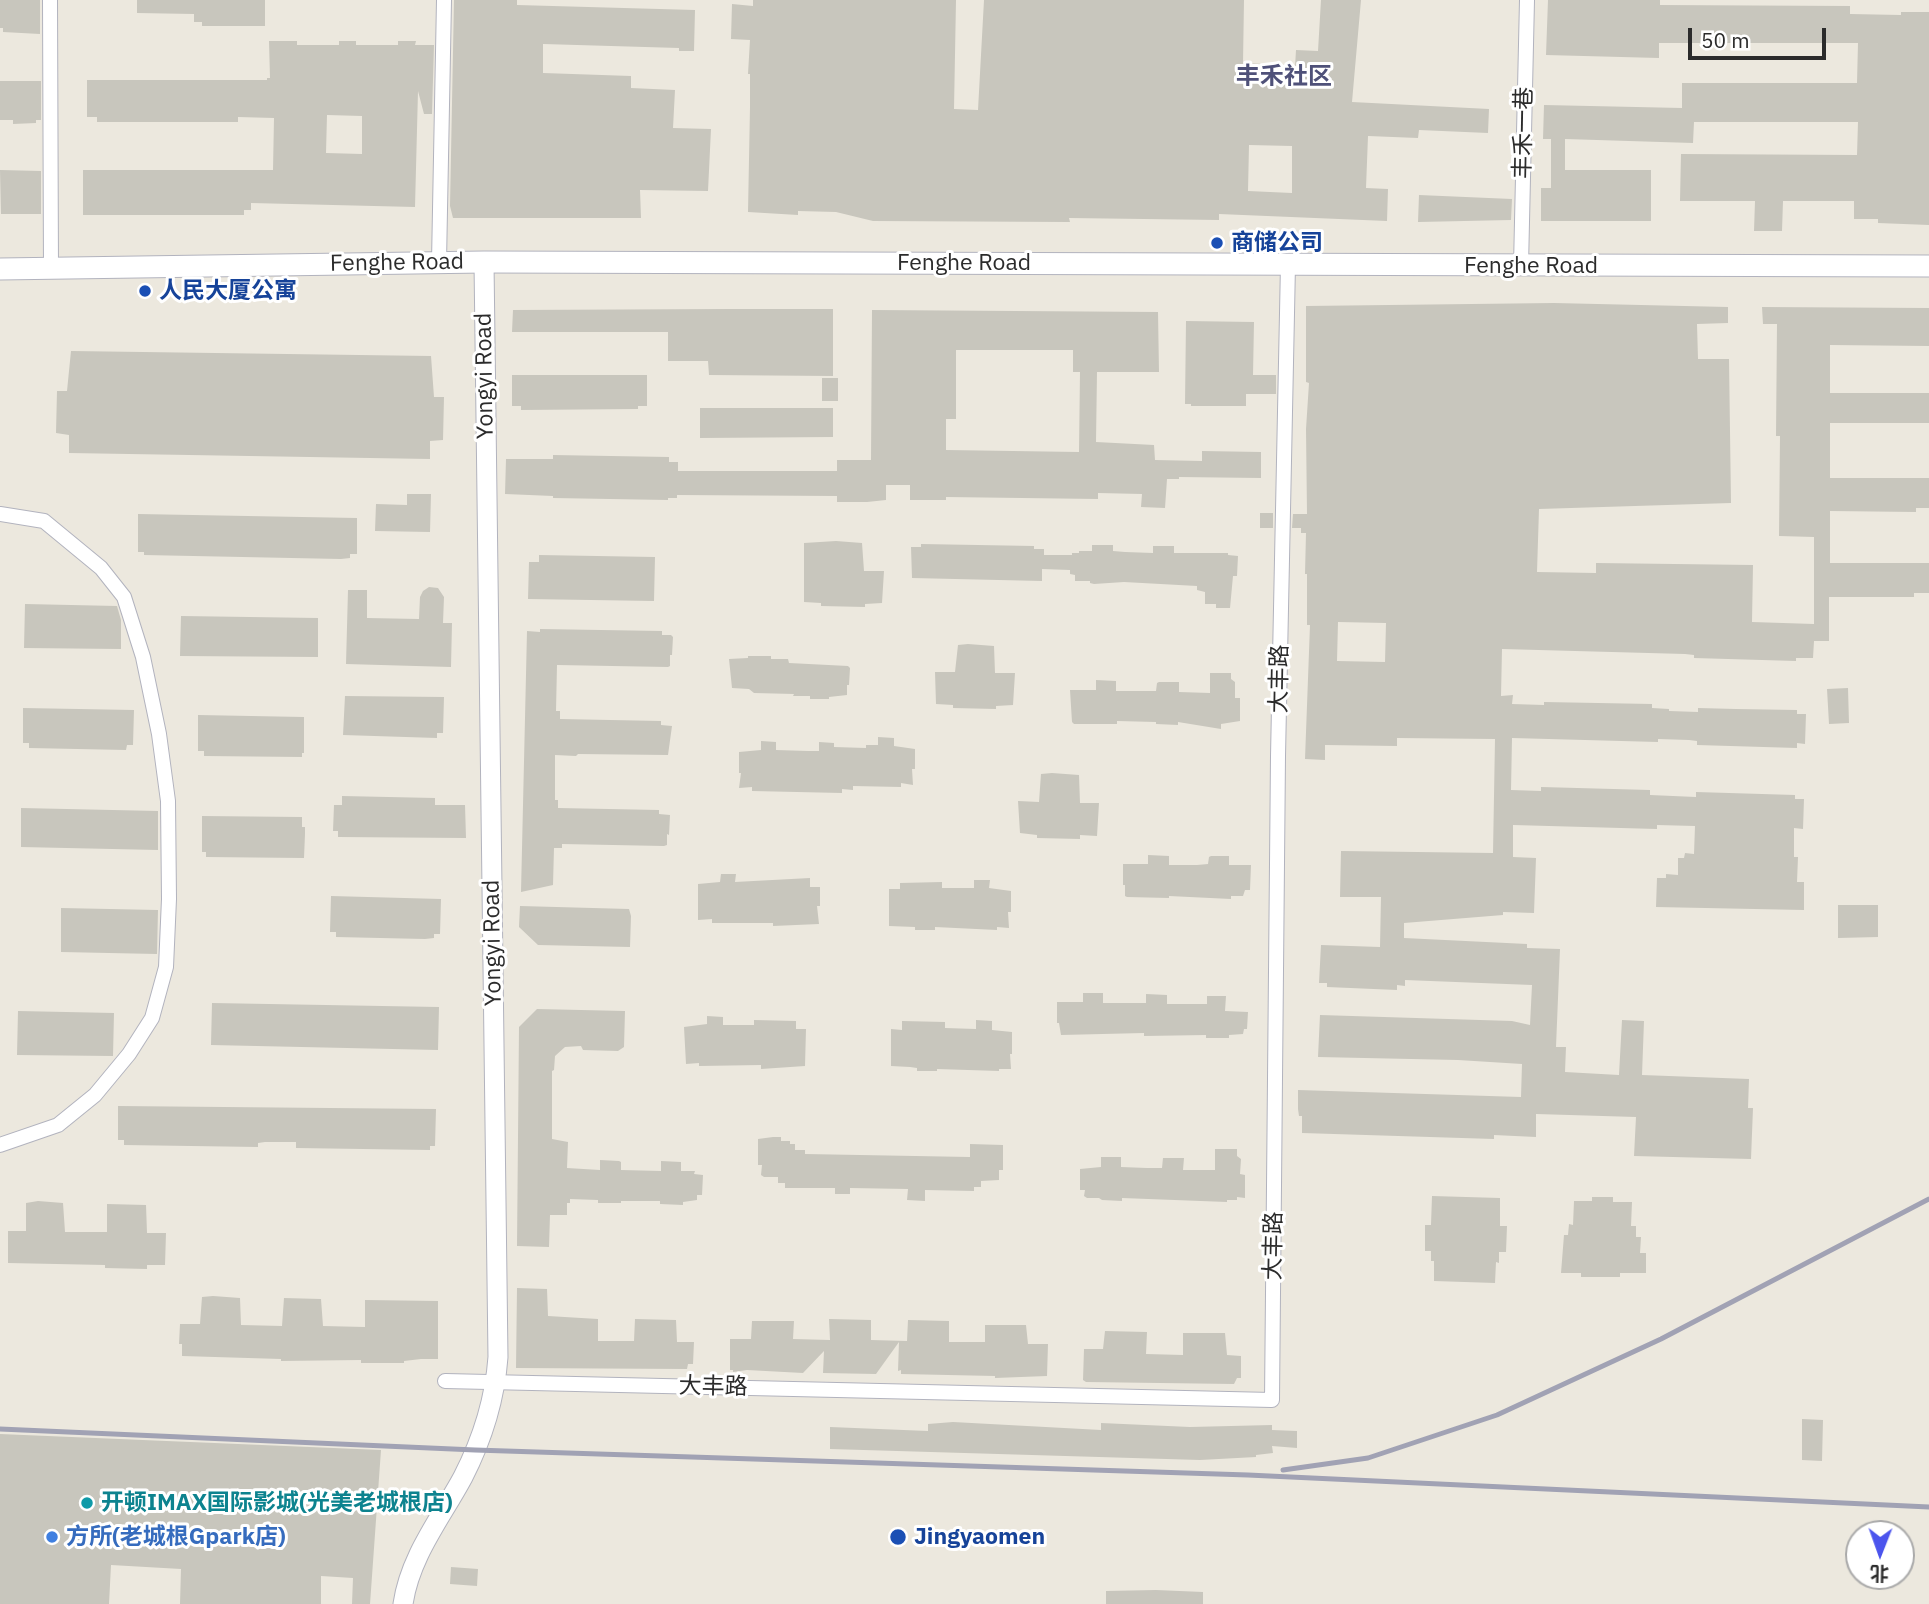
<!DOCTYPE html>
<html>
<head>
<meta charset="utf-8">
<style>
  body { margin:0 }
  #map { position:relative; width:1929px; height:1604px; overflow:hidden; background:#ece8de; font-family:"IBM Plex Sans","Noto Sans SC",sans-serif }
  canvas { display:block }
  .north { position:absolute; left:1845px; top:1520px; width:70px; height:70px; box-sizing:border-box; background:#fff; border:2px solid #aaa; border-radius:50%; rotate:181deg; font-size:19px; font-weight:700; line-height:28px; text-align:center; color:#2b2b2b }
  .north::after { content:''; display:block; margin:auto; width:24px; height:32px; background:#4b54ed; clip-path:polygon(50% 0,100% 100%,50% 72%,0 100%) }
  .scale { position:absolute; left:1688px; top:28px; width:138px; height:32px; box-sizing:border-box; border:4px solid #2b2b2b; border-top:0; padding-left:9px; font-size:21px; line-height:24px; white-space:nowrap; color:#2b2b2b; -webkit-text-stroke:5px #fff; paint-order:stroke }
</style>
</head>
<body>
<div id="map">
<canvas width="1929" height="1604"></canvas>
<div class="north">北</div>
<div class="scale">50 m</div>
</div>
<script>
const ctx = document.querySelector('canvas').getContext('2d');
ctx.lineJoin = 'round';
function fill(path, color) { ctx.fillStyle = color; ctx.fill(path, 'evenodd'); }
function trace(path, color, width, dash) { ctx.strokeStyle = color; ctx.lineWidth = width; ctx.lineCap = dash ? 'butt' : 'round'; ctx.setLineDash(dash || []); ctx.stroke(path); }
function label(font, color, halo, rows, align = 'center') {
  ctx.font = font + ' "IBM Plex Sans","Noto Sans SC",sans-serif'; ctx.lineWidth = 6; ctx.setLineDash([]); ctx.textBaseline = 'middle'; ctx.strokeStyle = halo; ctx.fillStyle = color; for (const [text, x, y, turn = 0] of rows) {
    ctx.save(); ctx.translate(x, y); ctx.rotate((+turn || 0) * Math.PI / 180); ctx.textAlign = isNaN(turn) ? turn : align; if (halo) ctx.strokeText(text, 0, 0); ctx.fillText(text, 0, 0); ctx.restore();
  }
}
const building = new Path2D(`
  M0 0H40V34L3 32V28H0Z
  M137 0H265V26H202V22H194V14L137 13Z
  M454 0H517V5L695 10 694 51H679V48L543 44V73L631 76V88L675 90 673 128 711 129 708 191 640 190 641 218H453L450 206Z
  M753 0H956L954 109 978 110 984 0H1244L1243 63 1264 64V66L1295 67 1296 50 1318 51 1321 0H1361L1352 102 1489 109 1488 133 1419 130 1418 138 1368 136 1366 188 1388 189 1387 221 1219 214V220L1069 218 1070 222 873 221 836 212 798 211V215L748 212 750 107V74H748L750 40 731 39 732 4 753 6ZM1249 145 1292 146V193L1248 191Z
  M1548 0H1660V5L1850 6V14L1901 15V12H1929V225L1878 223V219H1854V201H1783L1782 231H1754L1755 201H1680L1681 154 1857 155 1858 122H1694L1693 143 1565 139V170H1651V221H1541V188H1551V139H1543L1544 105 1682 108V83H1857L1858 43H1659V58L1546 55Z
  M269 41H297V45H339V41H356V45H398V41H416L415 45H434L432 114H424L418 91 415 207 251 203V210H244V215H83V170H273L274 118 238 117V122H97V117H87V80H267V78H270ZM327 115 362 116V154L326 153Z
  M0 81H41V120H36V123L13 124V120H0Z
  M0 170 41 171V214H1Z
  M1419 195 1512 199 1511 220 1418 222Z
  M1554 303 1728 307V323L1697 324 1698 359H1729L1731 503 1539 509 1537 572 1596 573V563L1753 565 1752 622 1814 624V537L1779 536 1780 436H1776L1777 324H1763L1762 307 1929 308V346L1830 345V393H1929V423H1830V478H1929V508H1916V512L1830 511V563H1929V593H1914V597H1829V641H1814L1813 658H1796V661L1694 658V655L1685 654 1502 649 1501 696 1513 695 1512 704 1544 705V702L1652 704V708L1669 709V711L1698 712V708L1736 709 1797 710V714H1806L1805 744 1797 743V748L1697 745V741L1689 740 1658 739V742L1512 738 1511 790 1541 791V787L1650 790V795L1696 797V792L1795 795V799H1804L1803 829 1794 828V857H1798L1797 882H1804V910L1656 907 1657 878H1666V874L1678 875V858H1684L1685 853 1694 854 1695 826 1657 825V829L1513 825V857L1536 858 1534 913 1503 912V915L1404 923V938L1527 944V948L1560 949 1556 1047H1566L1565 1072 1619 1075 1622 1020 1644 1021 1642 1075 1749 1079 1748 1108H1753L1751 1159 1634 1156 1636 1117 1536 1114V1137L1494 1135V1139L1302 1133V1116H1299L1298 1109V1090L1521 1097 1522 1064 1458 1060 1318 1057 1320 1015 1512 1021 1530 1025 1532 985 1405 980V986L1397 985V990L1327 987V983H1319L1321 945 1380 947 1381 897H1340L1341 851 1493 853 1495 739 1397 738V746L1325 745V760L1305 759 1310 625H1307V574H1305L1306 533H1301V528H1292L1293 514H1307L1306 429 1309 383 1306 382V306ZM1338 622 1386 623 1385 662 1337 661Z
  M728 309H833V376L709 375 708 361H668V332H512L513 310Z
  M872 310 1158 312 1159 372H1097L1096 442 1154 445 1155 460 1202 461V451L1261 452V478L1179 477V479H1167L1165 508 1141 507 1142 494 1098 493V499L946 497V500H910V485H886V500L867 502H837V496L677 495V498H668V500L553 498V496L505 494 506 459H553V455L669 457V462H678V471H837V460H871ZM956 350H1073V372H1080L1079 452 946 450V419H956Z
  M1186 321 1254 322 1253 375H1276V394H1246V406H1191V404H1185Z
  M71 351 431 356 434 397H444L443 440 430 441V459L69 453V435L56 433 57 391H67Z
  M512 375H647V406H638V409L521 410V406H512Z
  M822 378H838V401H822Z
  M700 408H833V437L700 438Z
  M407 494H431L430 532 375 531 376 504 407 505Z
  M1260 513H1273V528H1260Z
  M138 514 357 518V554H350V558L341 559 144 555V552H138Z
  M836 541 862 543 864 571H884L882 603 865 604V607L821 606V603L804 602V543Z
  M921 544 1034 546V549H1044V555H1072V553H1079V551H1092V545H1113V551L1125 552 1153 553V546H1174V553H1228V555L1238 556 1237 576H1233L1230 608H1216V604H1205V592L1197 590V586L1124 582 1094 584 1090 583V581H1075V575L1070 574V570L1042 569V581L912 578 911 547H921Z
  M539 555 655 557 654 601 528 599 529 562H539Z
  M429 587 438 588 444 597 443 623H452L451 667 346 664 348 590H367V618L419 619 420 597 423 591Z
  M25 604 117 606 121 620V649L24 648Z
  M181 616 318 618V657L180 656Z
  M540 629 662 631V635H671L673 637 672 655H670V666L668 667 557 665 556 711H560V719L661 721V725L672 726 668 755 578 754 576 756 555 755V800H558V808L659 810V814L670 815 669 835 667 834V845L664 846 562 844V848H554L553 885 521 892 527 631 540 632Z
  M968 644 994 646 995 673H1015L1013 705 996 706V709L953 708V705L936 704 935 672H955L958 645Z
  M748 656H771V659H788L789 663 848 666 850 668 849 685H847V695L829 697V699H810V696H793L794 694 754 693 749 689 732 688 729 659 748 658Z
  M1210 673H1231V679L1235 682V698H1240V721L1221 724V729L1178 722V725L1156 724V722L1117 721V724H1074L1072 722 1070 690H1096V680L1116 681V691H1156L1157 683 1159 682H1179V692L1210 693Z
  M1848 688 1849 723 1829 724 1827 689Z
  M345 696 444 697 443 733H437V738L343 735Z
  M23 708 134 710 133 745H127L126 750 29 748V743H23Z
  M198 715 304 717V753H302V757L204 756V751H198Z
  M878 737 894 738V746L915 749V769H912L913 785 901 783V787L853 786V790L842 789V793L752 791V787L739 788 741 773H739V752L761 750V741L776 742V750L808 751H819V742L834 743V747L866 748V745H878Z
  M1052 773 1079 775 1080 803H1099L1097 836 1080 835V839L1037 838V835L1020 833 1018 801 1039 802 1041 774Z
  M342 796 435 798V805H465L466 838 338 837V831H333L334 805H342Z
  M21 808 158 811V850L21 847Z
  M202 816 302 817V827H305V834L304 858 206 857V852H202Z
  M1148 855 1169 856V865H1197L1208 864 1209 857 1211 856H1229V865H1251L1250 890H1245L1243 896H1231V899L1169 896V898L1127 897 1125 896V885H1123V864H1148Z
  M721 874H736L735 882 810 878V887H820V906H817L819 924 773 926V923H712V919L698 920V884L720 882Z
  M974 880H990L989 888 1011 891V912H1008L1009 928 997 927V930L935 927V930H915V927L889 926V889H900V883L942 882V888H974Z
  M331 896 441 899 440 934H434V938L425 939 336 937V932H330Z
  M1838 905H1878V937L1838 938Z
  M520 906 629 909 631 916 630 947 538 945 519 927Z
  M61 908 158 910 157 954 61 952Z
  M1083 993H1103V1003H1146V994L1167 995V1004H1207V996H1226L1225 1011 1248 1012 1247 1029H1244L1243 1034 1229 1035V1038H1206V1035L1144 1036V1033L1061 1035 1059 1023H1057V1002H1083Z
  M212 1003 439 1007 438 1050 211 1045Z
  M537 1009 625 1011 624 1047 618 1051 583 1050 581 1046 565 1047 555 1056 554 1070 552 1071V1139L568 1142 567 1168 600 1170V1160L619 1161 621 1162V1170L661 1171V1161L681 1162V1171H695L694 1174 703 1175 702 1195H697V1200L683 1202V1205L660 1204V1201H621V1203H598V1200L570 1199V1203H567V1215H550L549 1247 517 1246 519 1027Z
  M18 1011 114 1013 113 1056 17 1055Z
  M707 1016 723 1017V1025H754V1020L796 1021V1029H806L805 1066 761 1069V1065L699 1066V1063L686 1064 684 1027 707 1024Z
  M976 1020 992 1021V1030L1012 1032V1054H1010L1011 1069H999V1071L937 1069V1071H917V1068L910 1067 891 1066V1029L902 1030V1021L945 1022V1028L976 1029Z
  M118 1106 436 1109 435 1146H430V1150L296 1148V1142H265L258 1143V1147L124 1145V1140H118Z
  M773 1137H781V1141H790V1144H795V1150H805V1154L970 1157V1144L1003 1145V1170H999V1180L981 1181V1187H974V1191L925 1190V1201L907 1200 908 1189 850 1188V1194H835V1188H785V1183H778V1177H764L761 1175 762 1165H758V1139Z
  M1215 1149H1237V1156L1241 1159 1240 1174 1245 1175V1198L1237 1197V1200H1227V1202L1122 1198V1201L1102 1200 1099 1198H1087L1084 1196 1085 1190H1080V1169L1101 1167V1157H1121V1167L1147 1168H1162L1163 1158H1184L1183 1170H1215Z
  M1432 1196 1500 1198V1226H1507L1506 1252H1499V1263L1496 1262 1495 1283 1434 1281V1261H1431V1251H1425V1225H1431Z
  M1592 1197H1613V1202H1632L1631 1226H1636V1237H1641L1640 1253H1646V1273H1620V1277H1581V1273H1561L1564 1235H1568L1569 1224 1573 1225 1574 1201H1592Z
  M38 1201 63 1203 65 1232H107V1204L146 1205 147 1233H166L165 1265H147V1269L105 1268V1265L8 1263V1231H26V1203Z
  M517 1288 547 1289 548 1316 598 1319V1341H634L635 1319 676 1320 677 1342H694L693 1364H688L687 1369 516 1368Z
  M213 1296 240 1298 241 1325 282 1326 284 1298 321 1299 323 1326 365 1327V1300L438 1301V1359H421L404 1361V1363H361V1360L281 1361V1359L182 1356V1344H179L180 1324H200L202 1297Z
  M829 1319 871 1320V1340L907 1341 908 1320 949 1321V1342H985V1325H1026L1028 1344H1048L1047 1376 995 1378V1376L901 1374V1370L898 1371 899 1342 876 1374 823 1373 824 1351 803 1373 747 1370 733 1372V1370H730V1339H751L752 1321H794L793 1339 830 1340Z
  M1105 1331 1147 1332 1146 1354 1183 1355V1333H1225L1227 1355 1241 1356V1378H1237L1234 1384 1086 1382 1083 1380 1084 1349H1103Z
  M1802 1419 1823 1420 1822 1461 1802 1460Z
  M953 1422 1101 1430V1423L1190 1427 1272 1425V1430L1297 1431V1448L1272 1446 1273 1453 1256 1455V1457L1200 1460 830 1449V1427L928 1431V1424Z
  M0 1434 381 1450 370 1604H352L353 1578 321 1576V1604H180L181 1569 111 1565 109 1604H0Z
  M451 1567 478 1569 477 1586 450 1584Z
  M1156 1590 1203 1592V1604H1106V1591Z`);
const minor = new Path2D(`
  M50 0 51 269
  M439 262 444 0
  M1521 266 1527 0
  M0 514 44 521 101 568 124 597 143 657 159 734 168 801 169 899 166 967 152 1018 129 1054 95 1095 58 1125 0 1145
  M445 1381 1272 1400 1278 756 1288 264`);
const tertiary = new Path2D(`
  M403 1604C410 1556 441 1518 463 1477 482 1440 495 1398 498 1357L484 262`);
const secondary = new Path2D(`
  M0 269 484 262 1929 266`);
const rail = new Path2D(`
  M0 1429 475 1450 1248 1475 1929 1507
  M1283 1470 1368 1458 1497 1415 1661 1339 1929 1199`);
const markers = [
  [1217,243,7,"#1a4fb4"],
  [145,291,7,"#1a4fb4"],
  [87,1503,7,"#0f9aa8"],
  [52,1537,7,"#3f7fe0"],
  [898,1537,9,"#1a4fb4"]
];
const streetNames = [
  ["丰禾一巷",1524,133,-89],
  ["Fenghe Road",397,263,-1],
  ["Fenghe Road",964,263],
  ["Fenghe Road",1531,266],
  ["Yongyi Road",485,376,-91],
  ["大丰路",1280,679,-89],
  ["Yongyi Road",493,943,-91],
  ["大丰路",1274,1246,-89],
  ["大丰路",713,1387,1]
];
const transitNames = [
  ["商储公司",1231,243],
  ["人民大厦公寓",159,291],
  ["Jingyaomen",914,1537]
];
const cultureNames = [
  ["开顿IMAX国际影城(光美老城根店)",101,1503]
];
const shopNames = [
  ["方所(老城根Gpark店)",66,1537]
];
const neighbourhoodNames = [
  ["丰禾社区",1284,77]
];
fill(building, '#c8c6bd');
trace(minor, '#b2b3be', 16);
trace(tertiary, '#b2b3be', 21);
trace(secondary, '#b2b3be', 23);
trace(minor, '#fff', 14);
trace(tertiary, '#fff', 19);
trace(secondary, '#fff', 21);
trace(rail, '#a1a2b4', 5);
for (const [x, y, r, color] of markers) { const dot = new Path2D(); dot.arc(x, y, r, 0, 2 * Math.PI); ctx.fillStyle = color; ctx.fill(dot); trace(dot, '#fff', 2.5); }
label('23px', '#2b2b2b', '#fff', streetNames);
label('bold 23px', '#164399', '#fff', transitNames, 'left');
label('bold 23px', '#0d838f', '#fff', cultureNames, 'left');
label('bold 23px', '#366cbe', '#fff', shopNames, 'left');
label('bold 24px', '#4f5179', '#fff', neighbourhoodNames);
</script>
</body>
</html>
